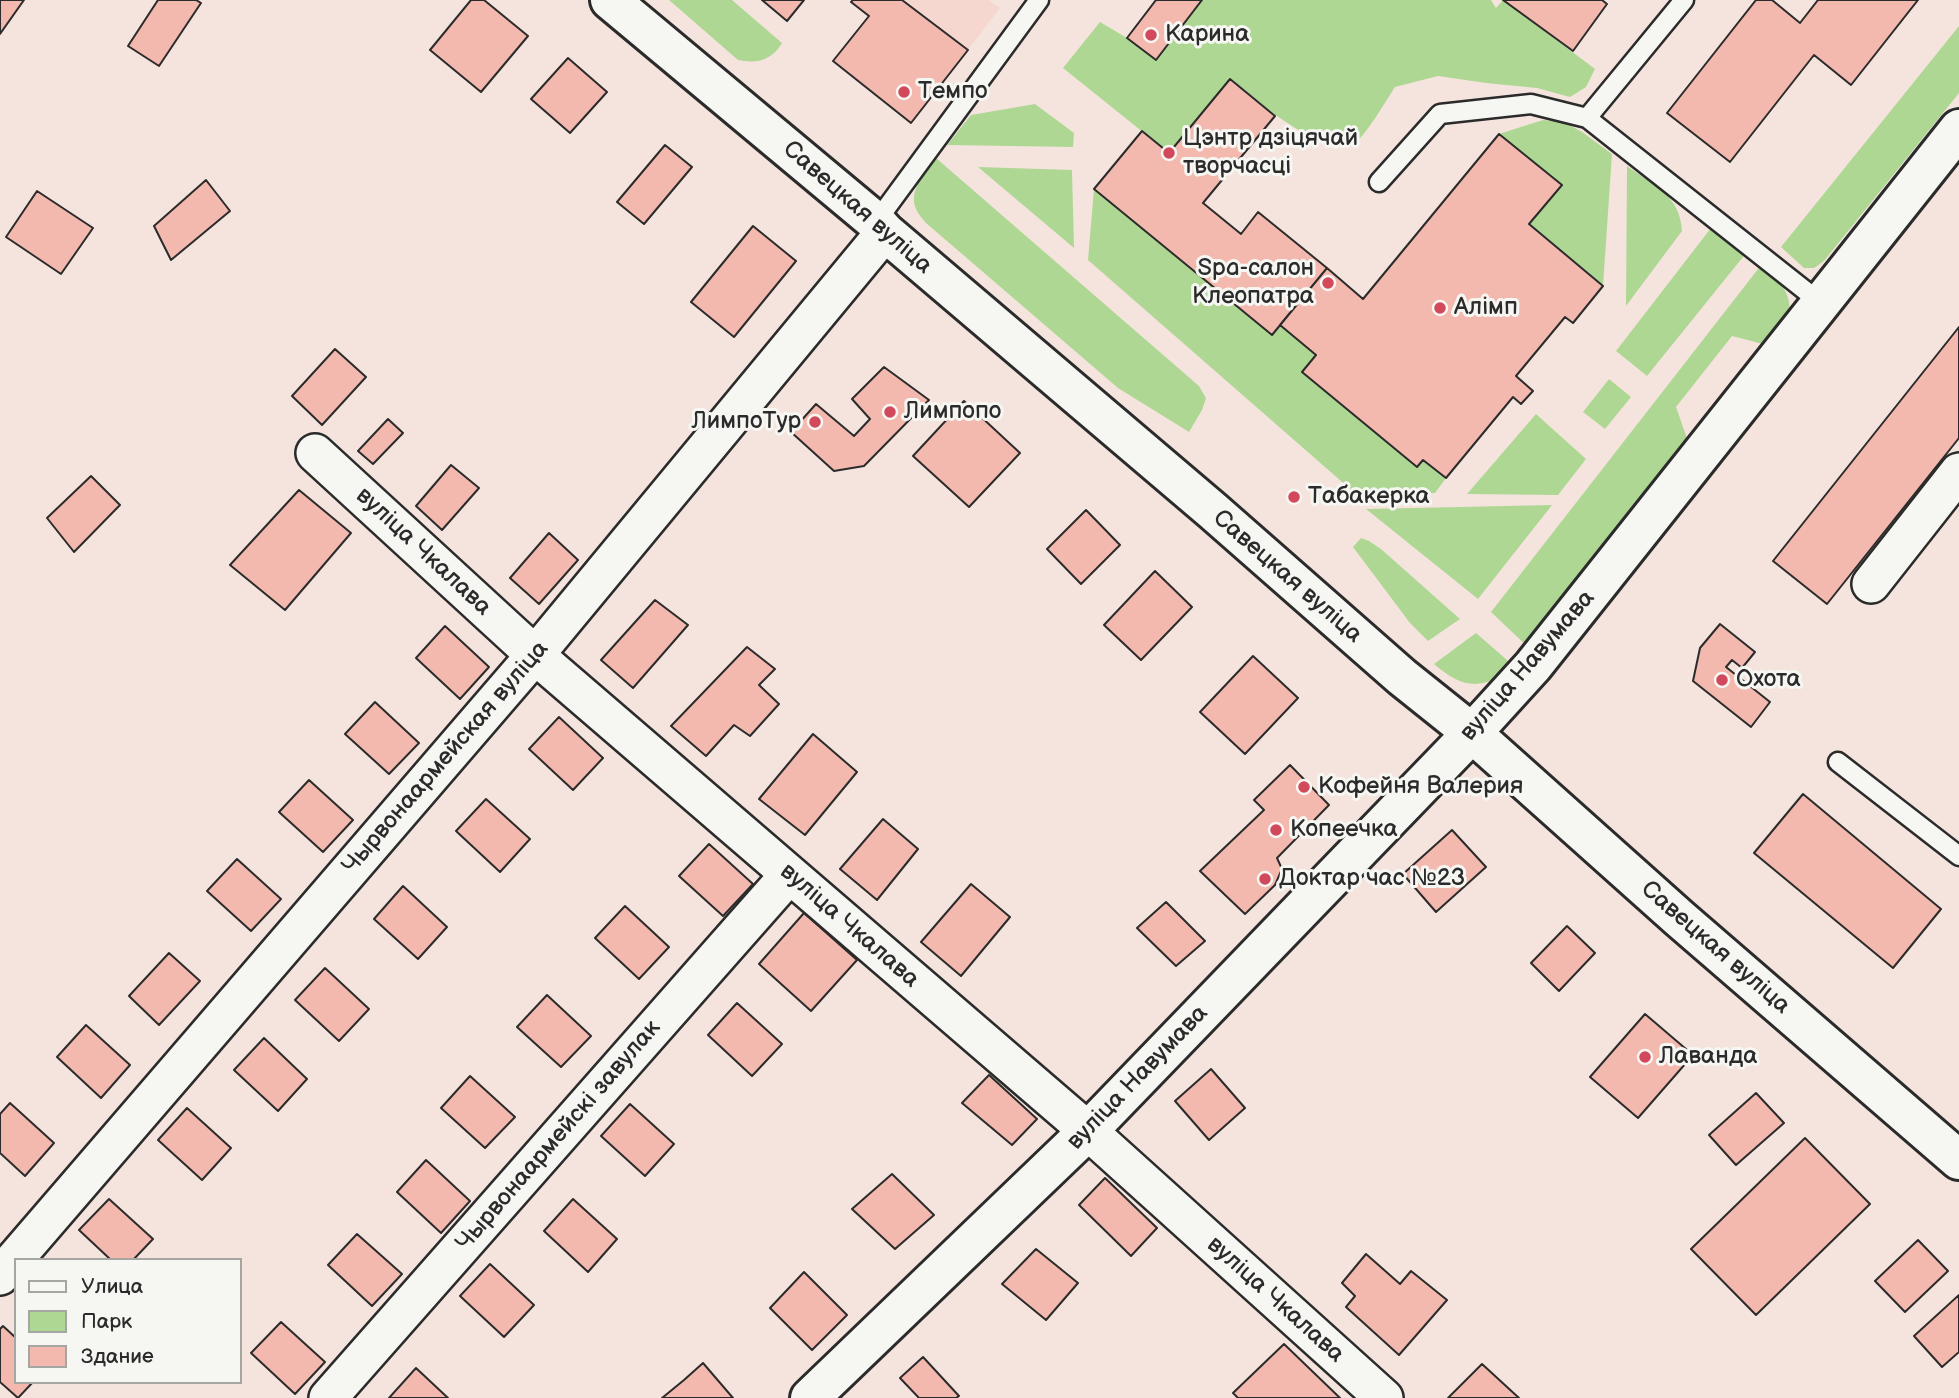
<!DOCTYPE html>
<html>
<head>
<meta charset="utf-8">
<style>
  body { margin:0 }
  #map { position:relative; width:1959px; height:1398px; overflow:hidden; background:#f5e4de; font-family:"Balsamiq Sans",sans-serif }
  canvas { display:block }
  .legend { position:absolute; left:14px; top:1258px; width:228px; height:126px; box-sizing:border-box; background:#f6f6f2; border:2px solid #a5a5a2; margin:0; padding:9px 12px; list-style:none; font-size:21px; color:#2b2b2b }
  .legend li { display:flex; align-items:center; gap:14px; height:35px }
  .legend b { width:35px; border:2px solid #a5a5a2 }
</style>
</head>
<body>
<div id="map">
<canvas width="1959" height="1398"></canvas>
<ul class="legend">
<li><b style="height:9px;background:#f6f6f2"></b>Улица</li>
<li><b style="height:19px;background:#afd794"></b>Парк</li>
<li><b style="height:19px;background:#f4b9ae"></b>Здание</li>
</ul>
</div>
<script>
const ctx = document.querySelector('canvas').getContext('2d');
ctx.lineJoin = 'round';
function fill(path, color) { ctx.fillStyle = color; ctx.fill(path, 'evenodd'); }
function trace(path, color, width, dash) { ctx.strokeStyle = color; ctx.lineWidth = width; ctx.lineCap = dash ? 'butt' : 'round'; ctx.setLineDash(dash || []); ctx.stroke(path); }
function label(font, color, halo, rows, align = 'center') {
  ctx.font = font + ' "Balsamiq Sans",sans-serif'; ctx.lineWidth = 6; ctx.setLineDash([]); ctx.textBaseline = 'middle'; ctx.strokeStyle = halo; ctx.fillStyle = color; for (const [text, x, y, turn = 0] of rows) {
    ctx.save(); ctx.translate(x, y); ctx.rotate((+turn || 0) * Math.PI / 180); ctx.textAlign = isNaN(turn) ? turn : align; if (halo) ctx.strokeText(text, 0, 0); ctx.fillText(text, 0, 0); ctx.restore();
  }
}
const built = new Path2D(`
  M902 0H989L1000 8 968 50Z`);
const green = new Path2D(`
  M669 0H732L782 43C772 60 758 64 738 60Z
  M1202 0H1491L1496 8 1503 0 1595 69 1586 87 1570 97 1537 88 1486 83 1438 76 1395 87C1387 99 1364 139 1353 144 1322 158 1252 97 1230 79L1169 153 1063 68 1100 22 1127 38 1156 59Z
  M1959 26V93L1824 261 1814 268H1804L1781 247Z
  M1035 104 1074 133 1073 147 947 145 971 115Z
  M1543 120 1564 122 1582 132 1612 154 1603 286 1529 224 1561 185 1499 134Z
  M936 158 1199 386 1206 398 1202 410 1189 432 1118 388 926 223C923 219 918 214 916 209 908 190 926 171 936 158Z
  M1627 166C1654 186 1680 195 1682 231L1626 306Z
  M978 167 1072 170 1074 248Z
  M1094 189 1272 334 1280 325 1316 355 1302 372 1417 467 1423 460 1446 478 1435 493 1357 495 1088 260Z
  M1711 228 1747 252 1647 376 1616 351Z
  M1762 264C1777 278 1795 295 1788 318 1785 327 1773 337 1767 345L1732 336 1676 407 1690 447 1530 649 1491 612Z
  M1609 379 1631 397 1605 429 1583 412Z
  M1536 414 1586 459 1558 495 1467 494Z
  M1552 505 1478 599 1366 509Z
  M1361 538 1369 541 1381 549 1460 619 1428 641 1410 623 1353 547Z
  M1476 633 1515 667C1483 690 1464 690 1434 664Z`);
const building = new Path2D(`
  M0 0H24L0 34Z
  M158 0H196L201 3 159 66 128 46Z
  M471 0H484L528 36 481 92 430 50Z
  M762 0H804L787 21Z
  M853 0H902L968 50 911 123 833 61 869 16 851 2Z
  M1156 0H1202L1156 60 1127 38Z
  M1503 0H1602L1607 4 1573 51Z
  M1756 0H1772L1800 23 1818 0H1918L1851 85 1814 55 1730 162 1667 113Z
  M568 58 607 92 570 133 531 99Z
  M1230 79 1275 116 1203 203 1241 234 1258 212 1327 268 1272 335 1094 189 1142 131 1169 153Z
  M1499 134 1562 185 1529 224 1603 286 1573 323 1565 317 1516 376 1533 391 1521 404 1513 397 1446 478 1423 460 1417 467 1302 372 1316 355 1280 325 1327 268 1363 299Z
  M665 145 692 167 644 224 617 202Z
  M206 180 230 211 171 260 154 226Z
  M37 191 93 228 61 274 6 237Z
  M753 226 796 261 734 337 691 302Z
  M1959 327V438L1827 604 1773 561Z
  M335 349 366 377 322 425 292 396Z
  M884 367 929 400 864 466 834 471 791 432 816 404 854 436 870 419 852 399Z
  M964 401 1020 453 969 507 913 456Z
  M388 419 403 433 373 464 358 451Z
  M451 465 479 488 442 530 416 506Z
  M91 476 120 505 74 552 47 518Z
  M299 490 351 533 285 610 230 565Z
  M1086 510 1120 545 1081 584 1047 549Z
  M549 533 578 560 539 604 510 578Z
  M1155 571 1192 607 1141 660 1104 625Z
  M655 600 688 625 633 688 601 660Z
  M1720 624 1755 652 1742 668 1732 660 1726 667 1770 702 1751 727 1693 681 1700 648Z
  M445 626 489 667 460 699 416 658Z
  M747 647 775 669 759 685 779 704 750 736 734 725 706 756 671 726Z
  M1253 656 1298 698 1245 754 1200 712Z
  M375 702 419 743 389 774 345 734Z
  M559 717 603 758 573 790 529 749Z
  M813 734 857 772 805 835 759 799Z
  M1290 765 1329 805 1277 858 1282 869 1275 885 1245 914 1200 871 1264 810 1254 800Z
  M309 780 353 820 323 852 279 812Z
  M1803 794 1941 909 1893 968 1754 853Z
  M486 799 530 839 500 872 456 831Z
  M883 819 918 849 877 900 840 869Z
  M1452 830 1486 867 1436 912 1403 874Z
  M709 844 753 884 723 916 679 876Z
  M237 859 281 899 251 931 207 891Z
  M971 884 1010 917 961 976 921 942Z
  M403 886 447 927 418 959 374 919Z
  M1166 902 1205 941 1176 966 1137 928Z
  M625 906 669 947 639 979 595 938Z
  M804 913 857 960 811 1011 759 964Z
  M1567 926 1595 953 1559 991 1531 963Z
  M169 953 200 981 159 1025 129 996Z
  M325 968 369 1009 339 1041 295 1000Z
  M547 995 591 1036 561 1067 517 1027Z
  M737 1003 782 1044 752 1076 708 1035Z
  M1645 1014 1693 1055 1638 1118 1590 1077Z
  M86 1025 130 1065 101 1098 57 1057Z
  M264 1038 307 1079 278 1111 234 1070Z
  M1211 1069 1245 1108 1209 1140 1175 1101Z
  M989 1075 1037 1119 1012 1145 962 1103Z
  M470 1076 515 1117 485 1148 441 1108Z
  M1756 1093 1784 1123 1736 1165 1709 1135Z
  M10 1103 54 1143 25 1176 0 1153V1114Z
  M630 1104 674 1144 645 1176 601 1136Z
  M187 1108 231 1148 202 1180 158 1140Z
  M1805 1138 1870 1204 1756 1315 1691 1249Z
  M426 1160 470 1201 441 1233 397 1192Z
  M892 1174 934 1215 895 1249 852 1209Z
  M1105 1178 1157 1228 1131 1256 1079 1205Z
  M109 1199 153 1239 133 1260H111L79 1230Z
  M573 1199 617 1239 588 1272 544 1231Z
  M357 1234 402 1274 372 1306 328 1265Z
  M1918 1240 1948 1271 1905 1312 1875 1281Z
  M1036 1249 1078 1283 1046 1320 1002 1284Z
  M1366 1254 1400 1284 1411 1271 1447 1300 1399 1355 1346 1307 1355 1296 1342 1283Z
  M490 1264 534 1305 504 1337 460 1296Z
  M804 1272 847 1315 812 1350 770 1308Z
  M1959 1295V1352L1942 1367 1914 1336Z
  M281 1322 325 1362 295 1394 251 1353Z
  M3 1326 16 1338V1382H33L18 1398 0 1382V1329Z
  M1284 1344 1340 1398H1238L1233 1393Z
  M923 1357 959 1396 956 1398H919L900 1378Z
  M703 1363 733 1398H662L684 1380Z
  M1482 1364 1519 1398H1448Z
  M416 1368 448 1398H389Z`);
const lane = new Path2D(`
  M1587 118 1684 0
  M1379 182 1440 114 1531 104 1587 118 1821 303
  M876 222 1039 0
  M1838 762 1959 856`);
const street = new Path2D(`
  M315 453 535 655 1088 1131 1384 1398
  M1871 584 1959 472
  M0 1276 535 655 885 232
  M328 1398 789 875`);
const secondary = new Path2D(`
  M610 0 876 222 885 232 1213 511 1402 677 1472 733 1679 918 1959 1160
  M810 1398 1088 1131 1472 733 1533 666 1959 129`);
const markers = [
  [1151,35,7,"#d1495b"],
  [904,92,7,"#d1495b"],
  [1169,153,7,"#d1495b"],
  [1328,283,7,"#d1495b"],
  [1440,308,7,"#d1495b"],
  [890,412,7,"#d1495b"],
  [815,422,7,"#d1495b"],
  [1294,497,7,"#d1495b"],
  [1722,680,7,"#d1495b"],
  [1304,787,7,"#d1495b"],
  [1276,830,7,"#d1495b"],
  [1265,879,7,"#d1495b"],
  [1645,1057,7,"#d1495b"]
];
const poiNames = [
  ["Карина",1165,35],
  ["Темпо",918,92],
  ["Цэнтр дзіцячай",1183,139],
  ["творчасці",1183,167],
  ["Spa-салон",1314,269,"right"],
  ["Клеопатра",1314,297,"right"],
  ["Алімп",1454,308],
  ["Лимпопо",904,412],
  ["ЛимпоТур",801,422,"right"],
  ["Табакерка",1308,497],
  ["Охота",1736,680],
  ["Кофейня Валерия",1318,787],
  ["Копеечка",1290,830],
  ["Доктар час №23",1279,879],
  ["Лаванда",1659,1057]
];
const streetNames = [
  ["Савецкая вуліца",857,208,41],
  ["вуліца Чкалава",423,552,43],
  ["Савецкая вуліца",1287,577,41],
  ["вуліца Навумава",1528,666,-49],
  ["Чырвонаармейская вуліца",446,758,-49],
  ["вуліца Чкалава",849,926,41],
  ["Савецкая вуліца",1715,948,41],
  ["вуліца Навумава",1138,1078,-46],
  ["Чырвонаармейскі завулак",559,1136,-49],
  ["вуліца Чкалава",1275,1300,42]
];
fill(built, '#f5d7d0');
fill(green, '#afd794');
fill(building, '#f4b9ae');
trace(building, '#2b2b2b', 2);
trace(lane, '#2b2b2b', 23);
trace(street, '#2b2b2b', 42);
trace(secondary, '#2b2b2b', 44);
trace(lane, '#f6f6f2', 18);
trace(street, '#f6f6f2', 37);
trace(secondary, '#f6f6f2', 38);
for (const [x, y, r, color] of markers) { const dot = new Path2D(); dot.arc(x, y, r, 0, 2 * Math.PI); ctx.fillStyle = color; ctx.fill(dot); trace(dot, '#f6f6f2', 2.5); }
label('24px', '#2b2b2b', '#f6f6f2', poiNames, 'left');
label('24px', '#2b2b2b', '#f6f6f2', streetNames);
</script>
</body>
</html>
